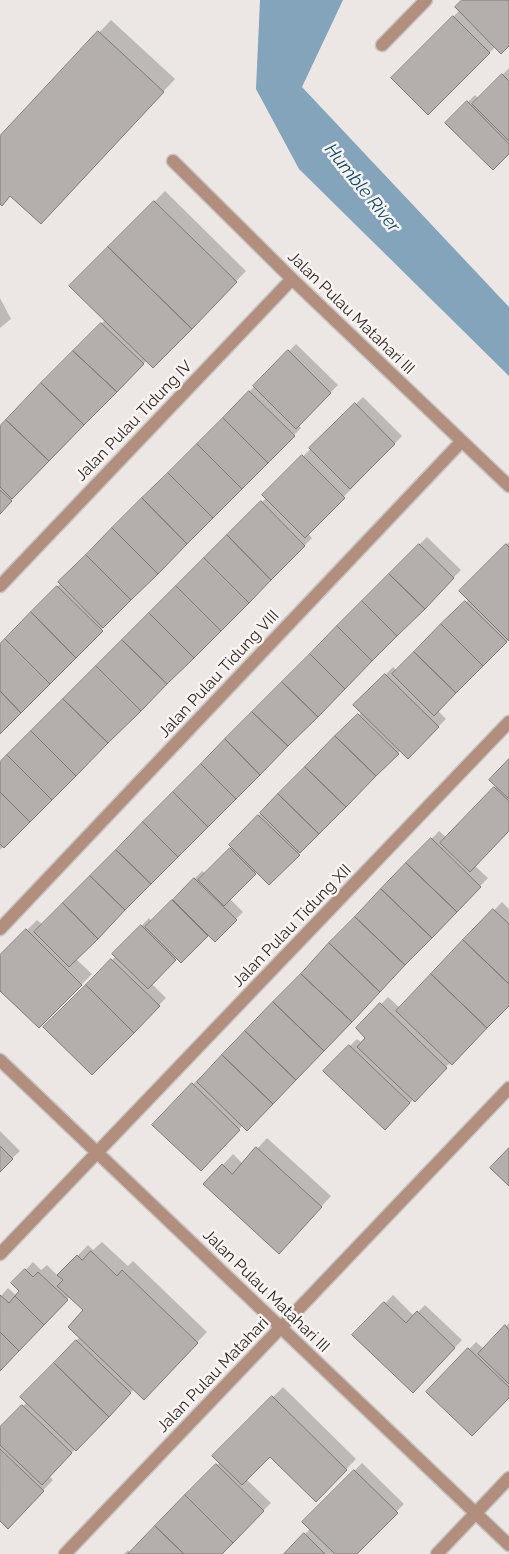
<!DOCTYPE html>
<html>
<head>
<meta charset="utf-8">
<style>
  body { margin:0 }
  canvas { display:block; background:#ece7e5 }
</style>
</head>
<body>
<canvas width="509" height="1554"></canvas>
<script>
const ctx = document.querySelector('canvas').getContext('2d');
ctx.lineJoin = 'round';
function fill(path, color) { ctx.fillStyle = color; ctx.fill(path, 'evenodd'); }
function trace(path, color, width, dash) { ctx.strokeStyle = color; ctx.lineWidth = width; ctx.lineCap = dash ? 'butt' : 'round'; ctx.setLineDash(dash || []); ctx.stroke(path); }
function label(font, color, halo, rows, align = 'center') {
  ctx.font = font + ' Raleway,sans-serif'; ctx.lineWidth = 5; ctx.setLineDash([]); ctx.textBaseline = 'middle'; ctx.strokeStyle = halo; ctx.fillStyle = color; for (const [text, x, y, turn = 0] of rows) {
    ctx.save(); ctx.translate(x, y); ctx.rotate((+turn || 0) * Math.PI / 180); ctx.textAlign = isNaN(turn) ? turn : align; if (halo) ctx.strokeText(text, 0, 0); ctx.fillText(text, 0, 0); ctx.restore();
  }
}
const water = new Path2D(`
  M260 0H343L302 87 509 307V376L299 169 256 89Z`);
const shadow = new Path2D(`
  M464 0H509V44L496 46 428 114 392 78 460 10Z
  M111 20 175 79 53 211 11 195 0 202V138Z
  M509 68V152L447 123 475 95 479 99Z
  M165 191 246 271 153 366 147 360 0 512V427L105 320 71 286Z
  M0 298 11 319 0 328Z
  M296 344 338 385 298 425 301 428 0 732V645Z
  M363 397 402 436 308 534 312 538 0 850V763L266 498 264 495Z
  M427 537 461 570 76 959 92 974 39 1027 0 989V957L37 920 43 925Z
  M509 542V639L438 711 446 719 408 757 401 750 269 883 257 871 230 899 243 912 215 940 209 934 181 962 177 957 152 984 166 998 92 1073 45 1027 116 956 114 954 149 918 152 922 202 871 206 874 232 847 230 845 261 813 362 712 355 705 393 667 397 671 469 599 461 591Z
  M509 761V830L475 866 488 878 254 1122 243 1125 201 1169 154 1125 200 1077 202 1079 439 831 447 838 497 786Z
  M502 902 509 909V1004L385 1128 325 1071 357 1039 362 1043 367 1037 358 1028 388 997 400 1008Z
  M0 1131 20 1151 0 1170Z
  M267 1138 331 1196 289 1242 205 1184 233 1154 243 1164Z
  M102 1242 128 1266 133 1261 207 1332 144 1398 134 1389 49 1476 53 1480 8 1527 0 1519V1429L27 1402 22 1397 80 1337 85 1310 70 1296 0 1369V1297L8 1288 17 1296 21 1291 13 1283 33 1262 41 1270 47 1265 58 1276 88 1245 93 1250Z
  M393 1295 414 1316 425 1305 462 1340 413 1391 354 1335Z
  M509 1323V1396L428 1392 476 1342 484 1349Z
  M283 1387 356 1459 316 1501 270 1456 246 1479 271 1503 220 1554H124L128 1550 130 1553 220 1462 214 1456Z
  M362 1463 404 1504 355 1554H285L311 1528 304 1522Z`);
const building = new Path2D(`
  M462 0H509V46L501 54 455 7Z
  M453 16 490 53 428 115 391 78Z
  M98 31 164 92 41 224 10 196 2 206 0 204V136Z
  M502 74 509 81V141L472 104Z
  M467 101 509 144V154L493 170 445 123Z
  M154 201 237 282 192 329 108 247Z
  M108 247 192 329 153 368 69 286Z
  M101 323 144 364 117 392 73 351Z
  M288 350 331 393 296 429 253 386Z
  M73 351 117 392 84 425 41 383Z
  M41 383 84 425 49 461 6 420Z
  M249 391 295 436 268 463 223 418Z
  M355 403 395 444 350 489 309 448Z
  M223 418 268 463 242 489 197 444Z
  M6 420 49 461 12 499 0 487V426Z
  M197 444 242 489 213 518 168 473Z
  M302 455 345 498 305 538 262 495Z
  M168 473 213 518 187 544 142 498Z
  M0 490 12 501 0 514Z
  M142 498 187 544 158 574 112 528Z
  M261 501 305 546 271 580 227 535Z
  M112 528 158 574 131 600 86 555Z
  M227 535 271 580 249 603 204 558Z
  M419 544 454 578 425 609 389 574Z
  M506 544 509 547V641L459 591Z
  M86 555 131 600 103 628 58 582Z
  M204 558 249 603 221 631 176 586Z
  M389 574 425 609 397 636 362 601Z
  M57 586 103 631 76 658 31 612Z
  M176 586 221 631 194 658 149 613Z
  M362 601 397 636 372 661 337 626Z
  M465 601 507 642 483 666 441 624Z
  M31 612 76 658 50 684 5 639Z
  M149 613 194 658 167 684 122 640Z
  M441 624 483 666 456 693 414 652Z
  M337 626 372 661 345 689 310 654Z
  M5 639 50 684 21 713 0 691V644Z
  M122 640 167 684 141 711 96 666Z
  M414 652 456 693 434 716 392 674Z
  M310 654 345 689 318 717 282 682Z
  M96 666 141 711 108 743 63 699Z
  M385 674 439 727 408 759 353 705Z
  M282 682 318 717 288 746 252 712Z
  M0 691 21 713 0 734Z
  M63 699 108 743 76 776 31 731Z
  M252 712 288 746 260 775 225 739Z
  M358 714 399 754 376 776 335 736Z
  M31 731 76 776 52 800 7 755Z
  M335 736 376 776 346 807 305 767Z
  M225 739 260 775 236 799 201 764Z
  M7 755 52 800 30 822 0 792V762Z
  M509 759V799L489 780Z
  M201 764 236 799 208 827 173 792Z
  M305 767 346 807 319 834 278 794Z
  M494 787 509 801V831L470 872 440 843Z
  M0 792 30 822 4 848 0 844Z
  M173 792 208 827 178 857 143 822Z
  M278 794 319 834 300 853 260 813Z
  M258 815 300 855 269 885 229 845Z
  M143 822 178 857 151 884 116 850Z
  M431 838 481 887 457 912 406 863Z
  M230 848 256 874 224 906 198 880Z
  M116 850 151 884 125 910 90 876Z
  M406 863 457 912 432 938 381 889Z
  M90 876 125 910 98 939 63 903Z
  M194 878 237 920 215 942 173 900Z
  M381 889 432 938 405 965 355 917Z
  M172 900 208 936 181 963 145 927Z
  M63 903 98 939 69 967 34 932Z
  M493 909 509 924V984L463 940Z
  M355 917 405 965 380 992 329 943Z
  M141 925 176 960 148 989 112 954Z
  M26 929 82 985 39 1028 0 991V955Z
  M463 940 509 984V1006L487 1028 431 974Z
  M329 943 380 992 352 1022 301 974Z
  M111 959 160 1006 134 1033 86 985Z
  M301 974 352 1022 324 1051 273 1002Z
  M431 974 487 1028 452 1065 396 1011Z
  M86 985 134 1033 92 1075 43 1027Z
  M273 1002 324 1051 296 1080 245 1031Z
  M380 1003 447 1068 415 1102 357 1047 365 1038 356 1028Z
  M245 1031 296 1080 273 1104 222 1055Z
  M349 1045 410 1103 385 1130 323 1071Z
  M222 1055 273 1104 247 1131 197 1082Z
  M192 1083 240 1130 201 1171 152 1125Z
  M0 1146 13 1159 0 1172Z
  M256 1147 322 1207 279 1254 203 1184 222 1164 232 1174Z
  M509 1148V1186L490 1168Z
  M91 1251 117 1276 122 1270 198 1343 144 1400 68 1327 83 1310 57 1286 63 1280 57 1275 77 1255 82 1260Z
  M25 1269 33 1277 38 1272 68 1300 44 1325 15 1296 19 1291 11 1283Z
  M0 1295 9 1303 15 1296 44 1325 19 1351 0 1332Z
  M384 1302 406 1323 417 1311 455 1348 413 1393 352 1335Z
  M505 1325 509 1330V1384L478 1354Z
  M0 1332 19 1351 0 1371Z
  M76 1340 131 1393 109 1417 54 1363Z
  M468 1348 509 1387V1398L472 1436 426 1392Z
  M54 1363 109 1417 76 1451 20 1397Z
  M272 1396 347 1470 316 1502 270 1457 242 1485 212 1456Z
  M22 1405 72 1453 42 1485 0 1445V1427Z
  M0 1449 44 1491 8 1529 0 1521Z
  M216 1464 264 1511 233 1543 185 1495Z
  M354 1470 398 1513 357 1554H335L302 1522Z
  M185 1495 233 1543 222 1554H184L155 1526Z
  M155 1526 184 1554H128Z
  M304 1533 325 1554H284Z`);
const street = new Path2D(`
  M382 45 426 0
  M173 161 292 279 509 486
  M0 586 292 279
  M0 929 462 441
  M0 1060 509 1545
  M0 1254 509 722
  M65 1554 509 1088
  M437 1554 509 1478`);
const streetNames = [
  ["Jalan Pulau Matahari III",351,313,44],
  ["Jalan Pulau Tidung IV",134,421,-46],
  ["Jalan Pulau Tidung VIII",219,674,-47],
  ["Jalan Pulau Tidung XII",292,926,-46],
  ["Jalan Pulau Matahari III",266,1291,44],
  ["Jalan Pulau Matahari",213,1375,-46]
];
const waterNames = [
  ["Humble River",362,188,51]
];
fill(water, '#83a4ba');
fill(shadow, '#0003');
fill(building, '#b4afad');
trace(building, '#7d7977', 1);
trace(street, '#c9c5c3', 15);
trace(street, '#b28e7f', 12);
label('16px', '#2b2928', '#f9f4f2', streetNames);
label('italic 18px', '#0d4968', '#f9f4f2', waterNames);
</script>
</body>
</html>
